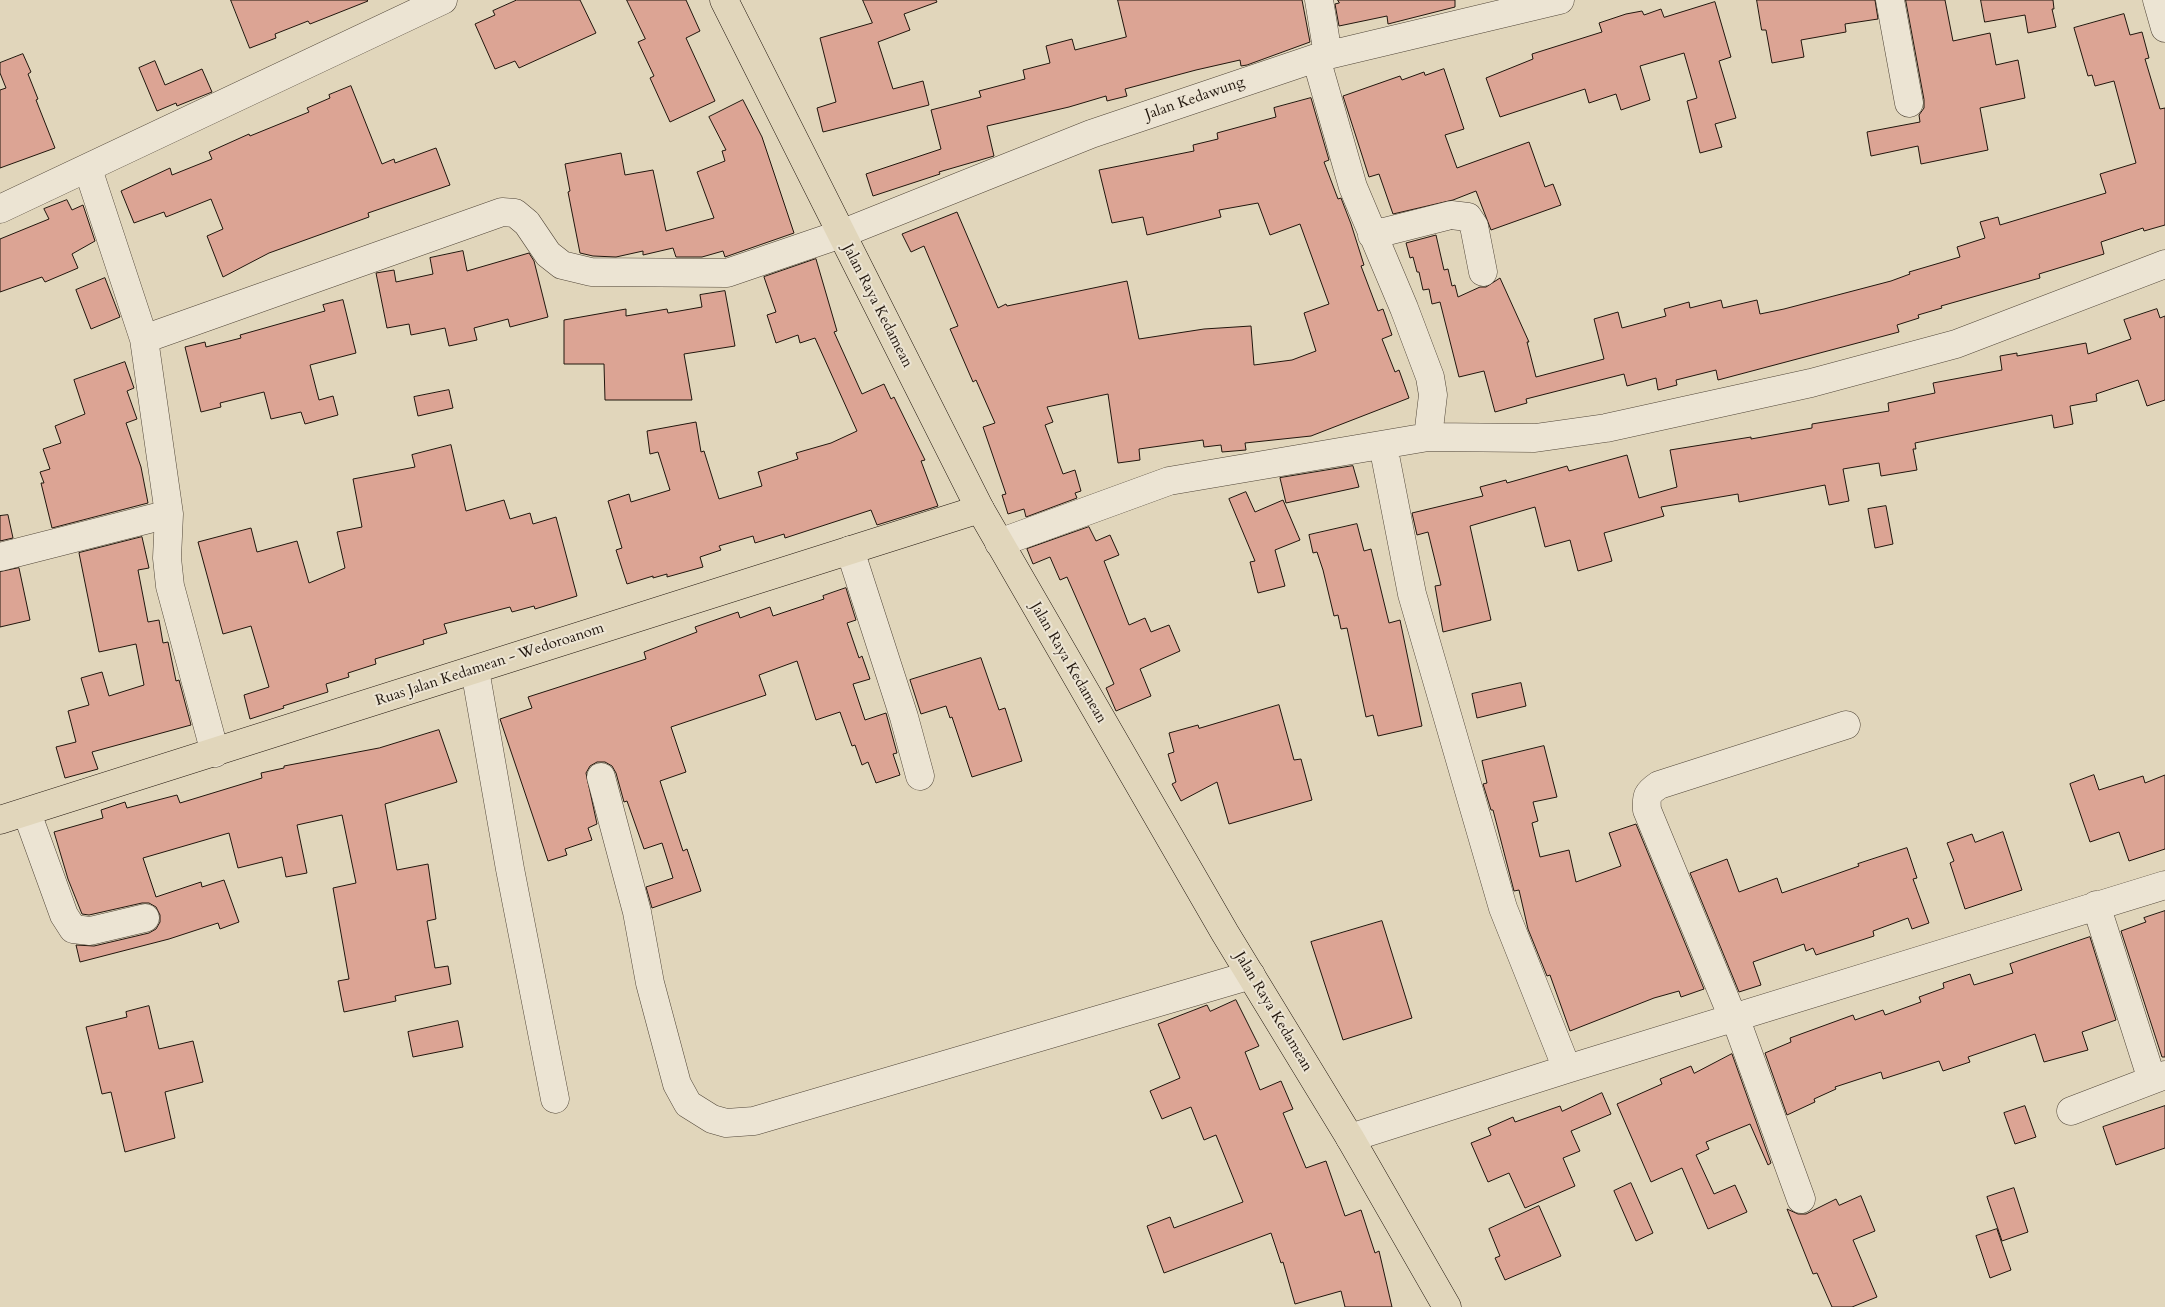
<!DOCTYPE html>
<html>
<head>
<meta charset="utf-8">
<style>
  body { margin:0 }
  canvas { display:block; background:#e1d6bb }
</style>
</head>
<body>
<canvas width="2165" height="1307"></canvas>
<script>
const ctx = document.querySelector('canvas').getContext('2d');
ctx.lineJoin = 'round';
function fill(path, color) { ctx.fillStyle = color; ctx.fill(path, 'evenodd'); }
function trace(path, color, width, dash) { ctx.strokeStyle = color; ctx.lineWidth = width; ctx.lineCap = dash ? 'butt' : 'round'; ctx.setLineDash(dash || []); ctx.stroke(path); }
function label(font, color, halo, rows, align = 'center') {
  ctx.font = font + ' Cardo,serif'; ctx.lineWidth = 4; ctx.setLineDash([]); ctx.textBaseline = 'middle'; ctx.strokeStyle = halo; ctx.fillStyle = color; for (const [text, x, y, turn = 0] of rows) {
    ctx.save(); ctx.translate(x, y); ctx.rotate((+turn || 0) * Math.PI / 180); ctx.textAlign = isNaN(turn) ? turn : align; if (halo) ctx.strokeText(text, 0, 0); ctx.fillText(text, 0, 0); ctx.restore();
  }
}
const building = new Path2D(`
  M231 0H367L368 1 310 24 308 21 275 34 276 38 250 48Z
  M517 0H580L596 33 519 68 515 61 495 69 475 24 495 15 493 11Z
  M627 0H686L700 31 686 38 715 101 670 122 650 78 654 76 638 42 645 39Z
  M863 0H936L937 2 904 14 910 30 878 42 893 89 923 81 929 105 823 132 817 108 836 102 820 38 872 23Z
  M1118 0H1302L1310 42 1247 65 1241 66 1240 60 1196 70 1125 89 1127 96 1107 101 1106 96 1069 107 987 126 994 156 939 172 940 174 873 196 866 174 941 149 931 110 981 97 979 91 1025 79 1023 70 1050 63 1046 46 1072 39 1075 50 1126 37Z
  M1338 0H1455V7L1388 24 1387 16 1339 26 1335 4 1339 3Z
  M1757 0H1875L1878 19 1845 24 1846 32 1801 40 1804 57 1772 63 1766 30H1762Z
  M1906 0H1945L1953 41 1990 33 1996 65 2018 60 2025 98 1980 108 1988 150 1921 164 1918 146 1871 156 1867 132 1920 122 1919 115 1924 108V100Z
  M1981 0H2053L2054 9H2052L2056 27 2028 33 2025 15 1985 22Z
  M1715 2 1731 57 1719 61 1736 118 1715 124 1722 147 1700 153 1687 101 1697 98 1684 53 1640 66 1650 100 1621 110 1616 94 1589 103 1585 89 1500 117 1486 78 1533 59 1532 54 1602 32 1599 23 1626 14 1642 11 1644 15 1661 9 1664 17Z
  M2124 14 2130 35 2142 32 2149 58 2145 59 2160 109 2165 108V225L2144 231 2143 228 2101 242 2104 254 2039 274 2040 278 1941 306 1942 308 1918 315 1919 318 1897 325 1899 332 1718 380 1716 370 1676 380 1677 385 1658 390 1656 378 1627 386 1624 374 1526 399 1527 403 1495 412 1484 371 1459 377 1440 302 1432 304 1429 289 1423 290 1419 272H1417L1413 257 1410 258 1406 243 1436 235 1444 270 1448 269 1452 286 1455 285 1458 297 1480 287H1486L1500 278 1529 342H1527L1536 377 1604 359 1594 319 1618 312 1622 328 1666 316 1664 309 1689 302 1690 308 1721 300 1723 308 1757 300 1760 314 1784 309 1891 281 1910 274 1909 272 1960 257 1957 247 1985 238 1980 222 1998 217 2000 225 2106 193 2100 174 2136 163 2114 81 2095 86 2092 75 2088 76 2074 28Z
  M23 54 31 72 28 74 38 99 36 100 55 148 0 168V90L6 88 0 73V63Z
  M155 61 165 85 202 69 212 92 177 106 176 103 157 111 139 68Z
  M1444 69 1464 129 1445 135 1457 168 1529 142 1545 187 1553 184 1561 205 1491 230 1476 191 1453 200 1393 214 1379 174 1369 177 1343 96 1400 76 1402 80 1424 72 1425 75Z
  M351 86 382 164 394 159 395 163 436 148 450 185 368 213 369 217 269 253 223 277 207 236 223 229 211 199 166 217 164 212 134 223 121 191 170 168 172 175 212 159 209 152 249 134 250 136 309 112 307 108 330 98 329 95Z
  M1311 98 1329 160 1324 162 1338 199 1341 198 1351 224 1364 265 1361 266 1378 311 1383 309 1392 335 1382 339 1395 372 1399 370 1409 398 1311 436 1245 443 1246 450 1222 452 1221 445 1204 447 1203 440 1139 449 1140 460 1118 463 1108 394 1047 407 1053 422 1045 425 1063 474 1075 470 1081 491 1075 493 1077 498 1026 517 1024 509 1008 514 1002 495 1006 494 983 427 995 423 976 380 973 382 950 329 958 326 924 246 911 252 902 234 957 212 998 308 1006 304 1007 306 1127 281 1139 339 1204 329 1251 326 1254 365 1292 360 1316 351 1304 313 1329 304 1300 224 1270 235 1258 203 1219 210 1221 217 1147 235 1143 217 1112 223 1099 170 1194 151 1193 145 1218 139 1217 133 1276 117 1274 108Z
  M743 100 762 137 794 233 725 257 723 251 702 257H676L673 248 643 255V251L616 257 593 256 580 253 568 192 570 191 565 164 621 153 625 175 653 170 666 231 714 218 697 172 725 161 722 151 726 150 709 117Z
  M67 200 72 210 83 205 95 241 72 254 78 268 45 282 42 277 0 292V239L49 219 44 209Z
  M463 251 467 271 529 253 534 261 548 317 510 327 508 319 474 328 477 340 449 346 445 328 411 335 409 324 387 328 376 273 394 270 396 282 433 274 430 258Z
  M816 259 837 331 834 332 862 394 884 384 891 399 894 397 925 460 921 461 938 506 877 525 871 510 785 538 784 534 755 543 753 536 719 546 721 550 700 557 703 567 667 577V574L653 578V576L627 584 616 550 622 548 608 501 629 494 631 502 670 490 658 452 650 454 647 431 696 422 701 452 704 451 719 499 762 486 758 472 798 459 796 453 831 443 857 431 815 338 800 343 798 335 776 343 767 315 776 312 764 277Z
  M105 278 120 317 91 329 76 290Z
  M725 291 735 346 684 354 692 400H605L604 364H564V320L626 309V316L667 309 668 313 702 307 700 295Z
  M343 300 356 353 310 365 319 400 333 396 338 415 305 424 301 412 271 419 264 392 220 403 221 407 201 412 185 347 205 342 206 347 241 338 240 335 325 311 323 305Z
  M2157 309 2160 318 2165 316V400L2147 406 2138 380 2096 394 2097 401 2070 406 2073 424 2054 428 2052 415 1915 443 1916 449H1913L1917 470 1881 476 1879 463 1843 469 1849 501 1829 505 1825 485 1739 502 1738 494 1661 507 1664 516 1604 533 1612 561 1578 571 1570 540 1545 547 1535 507 1470 526 1491 620 1443 632 1435 586 1441 585 1428 532 1417 535 1412 513 1483 496 1480 487 1506 480 1507 483 1567 466 1569 471 1627 455 1639 498 1677 487 1670 450 1751 437V439L1812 428V424L1889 411 1888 403 1935 393 1933 383 2002 370 2000 356 2017 353V356L2086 343 2088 354 2131 339 2124 320Z
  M125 362 134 388 127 391 137 419 126 423 141 467 148 503 52 528 41 483H44L40 472 50 469 43 449 61 443 55 426 85 414 74 380Z
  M449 390 453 408 418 416 414 397Z
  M451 445 466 511 504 500 510 519 530 513 533 524 556 517 577 596 535 609 534 606 512 612 510 607 444 624 447 633 423 640 424 644 375 659 376 664 348 673 349 677 326 684 328 692 283 706 284 708 250 719 244 695 269 687 251 626 223 634 198 542 251 528 257 552 297 541 309 583 345 568 337 532 362 527 353 479 415 467 412 455Z
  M1353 466 1359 487 1286 503 1280 478Z
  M1246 492 1255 512 1283 500 1300 540 1275 550 1285 586 1258 593 1250 562 1255 561 1229 499Z
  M1886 506 1893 544 1875 548 1868 509Z
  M8 515 13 538 0 541V516Z
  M1357 524 1364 551 1371 549 1389 623 1400 620 1422 726 1378 736 1373 715 1366 717 1347 628 1341 629 1338 615 1334 616 1323 570 1317 552 1313 553 1309 535Z
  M1089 527 1096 541 1110 535 1119 555 1104 561 1129 625 1145 618 1151 632 1169 625 1180 651 1140 669 1151 696 1116 711 1106 688 1114 684 1067 577 1060 580 1050 557 1033 564 1027 549Z
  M142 537 149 568 138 570 148 622 159 620 163 643 168 642 176 681 179 680 191 725 92 752 98 769 65 778 56 747 76 742 68 711 89 705 81 678 102 672 109 696 144 685 136 644 99 652 79 553Z
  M19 568 30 620 0 627V572Z
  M846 588 856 620 847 623 859 658 862 656 870 679 853 684 865 720 886 713 897 753 893 754 900 775 876 783 868 762 862 765 855 745 852 746 840 712 816 720 797 661 759 675 766 695 671 727 686 772 660 781 683 851 687 849 701 891 652 908 646 887 673 878 662 843 644 849 627 801 624 802 616 773 612 766 605 762H597L590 766 586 773 597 824 588 828 592 840 565 849 567 855 548 861 500 719 532 708 528 697 646 659 644 652 697 632 695 627 738 612 740 618 770 607 773 616 824 599 823 596Z
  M981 658 999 710 1005 708 1022 761 972 777 952 717 950 718 946 706 921 714 910 680Z
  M1521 683 1526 706 1477 718 1472 694Z
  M1279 705 1294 760 1301 759 1312 800 1229 824 1217 782 1181 801 1172 784 1176 782 1168 754 1174 752 1169 733 1198 725 1199 728Z
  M439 730 457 782 385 804 397 870 428 864 436 919 427 921 435 968 448 966 451 984 395 996 396 1001 344 1012 338 981 349 979 333 888 356 883 342 815 297 825 307 873 286 877 282 857 238 868 229 833 143 858 156 897 201 882 202 887 224 880 239 922 220 929 218 923 169 939 80 962 76 945 94 946 149 933 156 929 160 922V915L156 907 149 903H142L89 915 82 914 68 879 54 832 103 818 101 810 125 802 127 808 177 795 180 803 262 778 261 773 284 768V766L379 748Z
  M1544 746 1557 797 1533 802 1538 821 1532 823 1540 857 1569 850 1576 882 1621 866 1609 833 1636 824 1704 989 1681 997 1679 991 1654 998 1570 1031 1550 975 1547 976 1528 929 1519 890 1514 891 1493 810H1491L1483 784 1487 783 1482 761Z
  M2094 775 2099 790 2143 776 2145 783 2165 775V849L2129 861 2119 832 2090 842 2070 784Z
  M2003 832 2022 890 1965 909 1950 863 1954 861 1947 843 1972 834 1975 842Z
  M1907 848 1917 878 1913 879 1929 923 1912 929 1908 918 1873 931 1874 936 1816 955 1813 948 1806 951 1804 944 1753 962 1761 985 1739 992 1690 873 1727 859 1739 892 1777 878 1782 893 1859 866 1858 864Z
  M2165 911V1057H2162L2121 931 2146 922 2144 918Z
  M1382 921 1412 1018 1343 1040 1311 942Z
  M2090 937 2116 1020 2082 1032 2088 1050 2044 1062 2035 1034 1968 1057 1970 1062 1943 1071 1939 1061 1883 1079 1881 1072 1835 1087 1836 1089 1814 1099 1815 1102 1787 1115 1765 1053 1791 1042 1790 1038 1853 1015 1855 1020 1883 1010 1885 1015 1921 1002 1919 997 1944 988 1943 983 1970 974 1974 985 2013 973 2010 964Z
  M1236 1000 1259 1046 1245 1052 1260 1090 1281 1081 1293 1109 1283 1113 1306 1168 1326 1161 1345 1216 1361 1210 1375 1253 1379 1251 1392 1307H1345L1341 1291 1295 1304 1283 1262 1281 1263 1271 1233 1164 1273 1147 1226 1170 1217 1174 1228 1243 1202 1216 1135 1204 1140 1191 1107 1162 1119 1150 1091 1180 1078 1158 1024 1207 1005 1210 1011Z
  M149 1006 159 1049 193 1041 203 1082 165 1092 175 1138 125 1152 111 1092 102 1094 86 1027 127 1017 126 1012Z
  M458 1021 463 1047 413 1057 408 1032Z
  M1732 1054 1771 1163 1768 1165 1750 1124 1706 1142 1709 1149 1696 1155 1714 1194 1735 1185 1747 1212 1708 1229 1682 1168 1651 1182 1617 1104 1662 1084 1660 1079 1691 1066 1694 1073Z
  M1602 1093 1611 1114 1571 1131 1580 1151 1563 1158 1575 1186 1525 1208 1509 1173 1488 1182 1471 1143 1491 1135 1488 1128 1513 1117 1515 1122 1560 1106 1562 1111Z
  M2025 1106 2036 1137 2015 1144 2004 1113Z
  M2165 1106V1148L2116 1165 2103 1127Z
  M1631 1183 1653 1233 1636 1241 1614 1191Z
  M2014 1188 2028 1232 2002 1241 1987 1197Z
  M1861 1196 1875 1231 1853 1240 1877 1297 1852 1307H1832L1817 1273 1813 1274 1787 1209 1798 1214H1806L1836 1199 1839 1205Z
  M1539 1206 1561 1256 1505 1280 1495 1258 1500 1256 1489 1229Z
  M1997 1229 2011 1270 1990 1278 1976 1236Z`);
const minor = new Path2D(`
  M1319 0 1328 55
  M1890 0 1909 103
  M2157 0 2165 28
  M1316 58 1353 187 1404 308 1430 377 1433 395 1428 437
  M88 169 144 339 169 514 167 558 170 586 215 753
  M0 209 443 0
  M1372 235 1451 215 1468 217 1474 226 1483 272
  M144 339 502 212 515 213 527 223 548 254 562 265 591 272 727 273 841 234 1091 134 1316 58 1560 0
  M1383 445 1412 594 1503 908 1567 1069
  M999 543 1169 481 1428 437 1535 438 1606 428 1811 383 1956 344 2165 264
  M850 550 904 717 920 776
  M0 557 169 514
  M475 670 510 869 555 1099
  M601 777 637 912 650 983 677 1084 688 1104 712 1119 726 1123 754 1121 1251 975
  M27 813 64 915 73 929 90 931 145 918
  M2096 905 2152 1080
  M1735 1017 1801 1199
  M1733 1018 1647 810C1646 796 1647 793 1659 785L1846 725
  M2071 1111 2165 1075
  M1350 1138 1567 1069 2165 885`);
const major = new Path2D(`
  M0 820 980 509`);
const highway = new Path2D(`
  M724 0 980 509 1225 933 1350 1138 1447 1307`);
const streetNames = [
  ["Jalan Kedawung",1195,99,-19],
  ["Jalan Raya Kedamean",877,306,63],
  ["Jalan Raya Kedamean",1068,663,60],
  ["Ruas Jalan Kedamean - Wedoroanom",490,665,-18],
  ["Jalan Raya Kedamean",1273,1012,59]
];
fill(building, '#dca494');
trace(building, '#21160d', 1);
trace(minor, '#514638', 29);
trace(major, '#21160d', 29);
trace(highway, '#21160d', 29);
trace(minor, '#ece4d3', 28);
trace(major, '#e1d6bb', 28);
trace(highway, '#e1d6bb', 28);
label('15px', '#21160d', '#ece4d3', streetNames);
</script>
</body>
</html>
